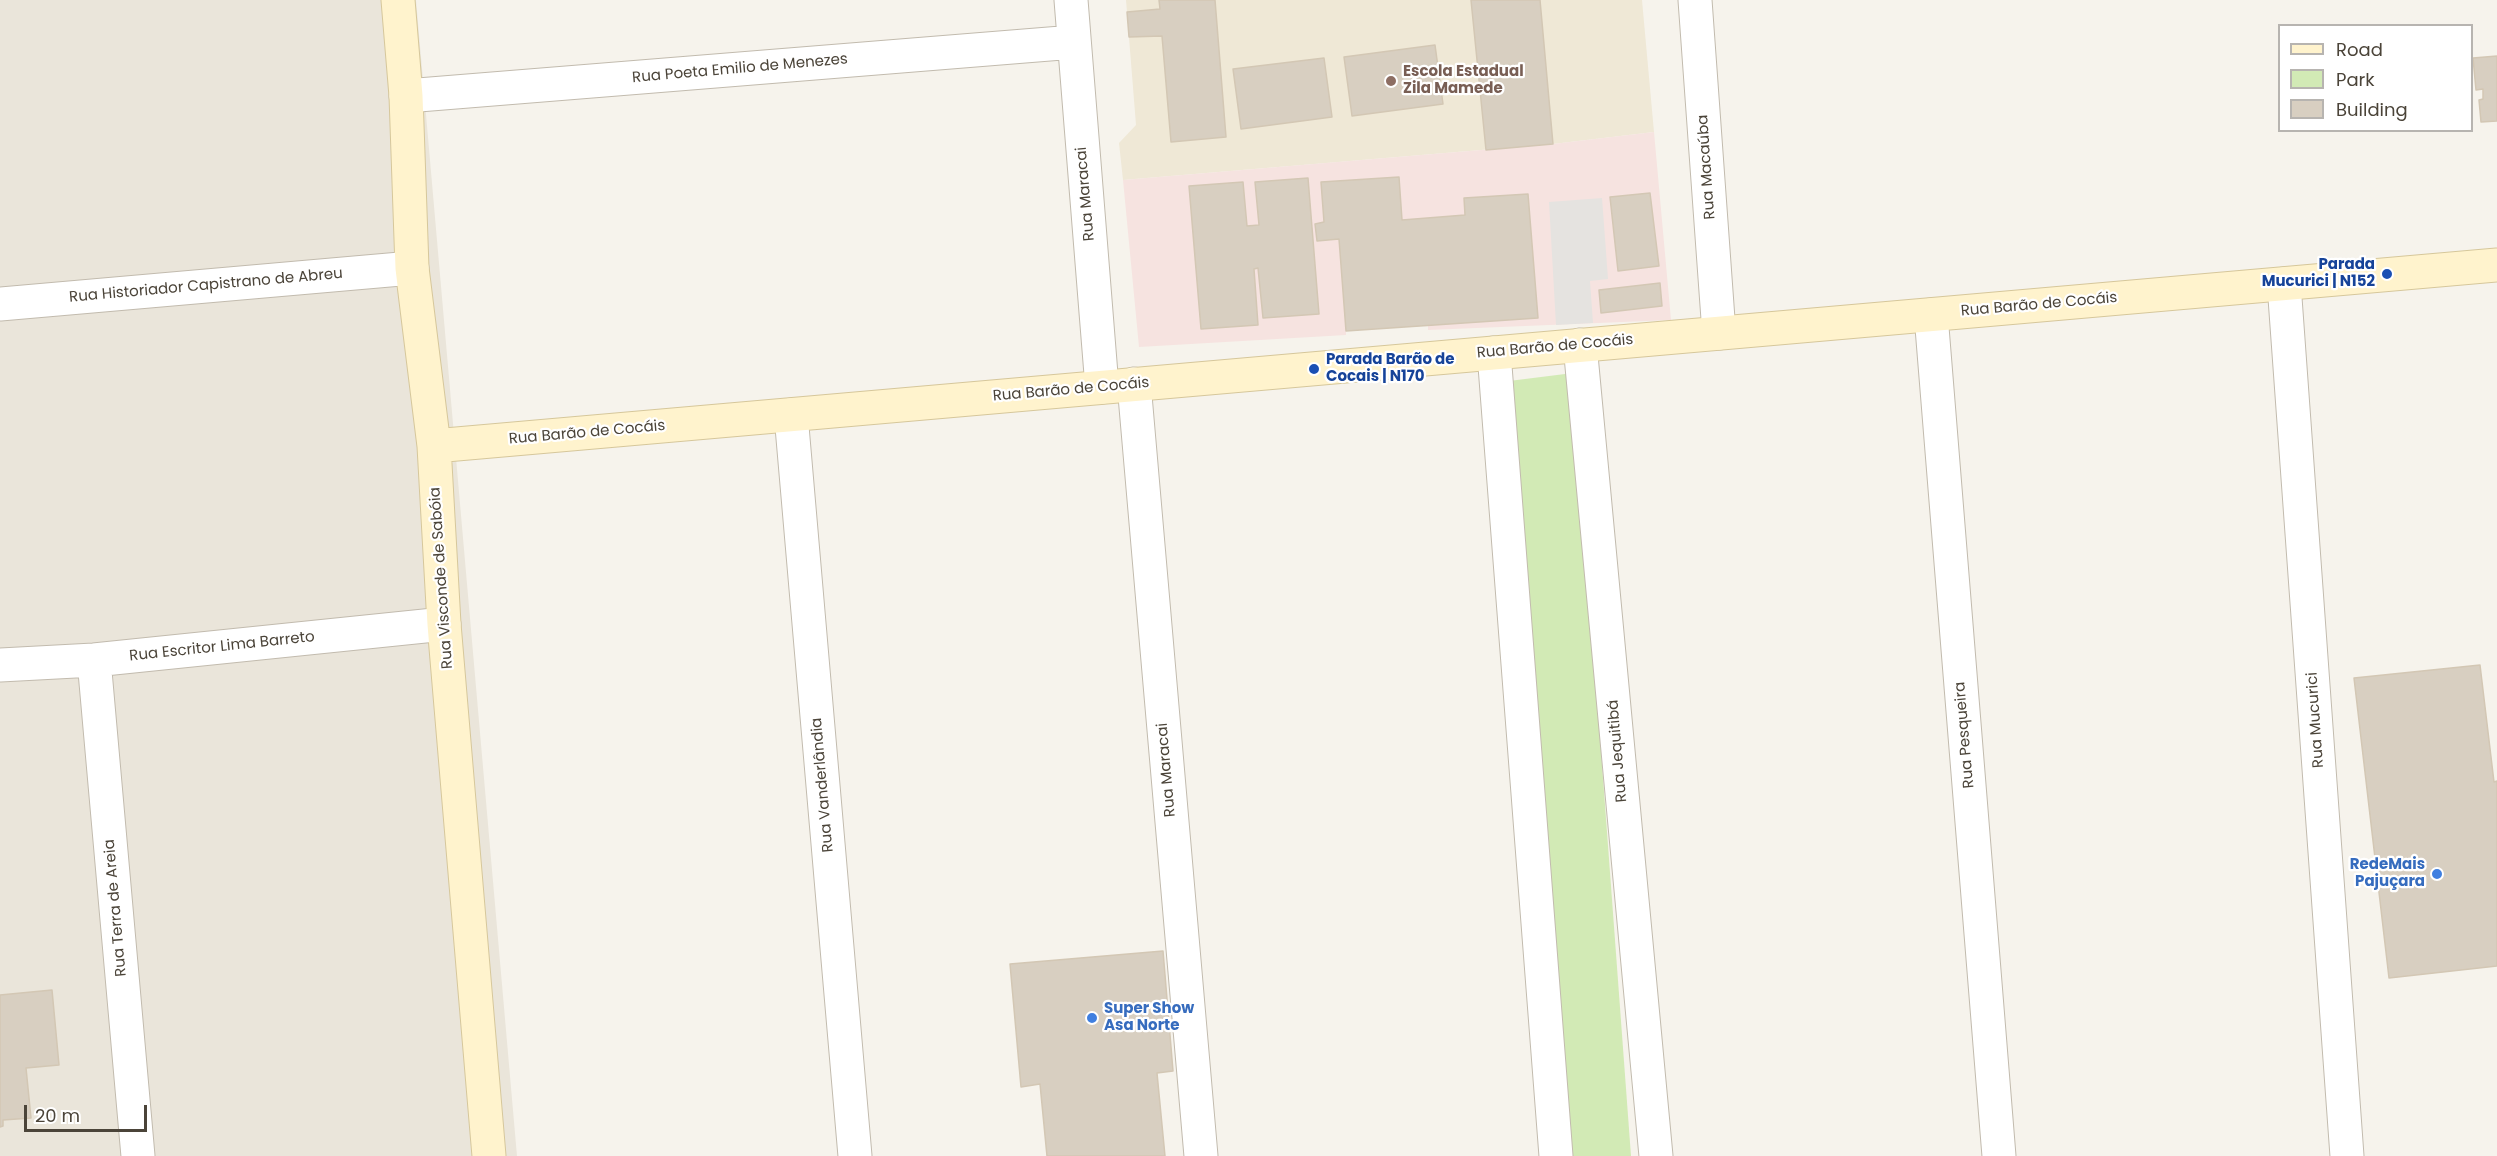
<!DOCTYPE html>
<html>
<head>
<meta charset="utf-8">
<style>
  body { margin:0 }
  #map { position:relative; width:2497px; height:1156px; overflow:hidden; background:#f6f3ec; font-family:Poppins,sans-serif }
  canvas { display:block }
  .legend { position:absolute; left:2278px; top:24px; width:195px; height:108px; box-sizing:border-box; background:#fff; border:2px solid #b7b4b0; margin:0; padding:8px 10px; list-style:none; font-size:18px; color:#4b4439 }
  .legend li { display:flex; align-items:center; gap:12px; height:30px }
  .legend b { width:30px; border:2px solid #b7b4b0 }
  .scale { position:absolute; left:24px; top:1105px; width:123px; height:27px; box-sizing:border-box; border:3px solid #4b4439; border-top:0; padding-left:8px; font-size:18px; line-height:21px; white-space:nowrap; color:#4b4439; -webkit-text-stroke:4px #fff; paint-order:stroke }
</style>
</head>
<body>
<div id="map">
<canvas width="2497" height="1156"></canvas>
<ul class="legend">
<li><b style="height:8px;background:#fff3cd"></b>Road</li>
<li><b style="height:16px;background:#d2eab5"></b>Park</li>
<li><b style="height:16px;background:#d8cfc1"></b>Building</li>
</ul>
<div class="scale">20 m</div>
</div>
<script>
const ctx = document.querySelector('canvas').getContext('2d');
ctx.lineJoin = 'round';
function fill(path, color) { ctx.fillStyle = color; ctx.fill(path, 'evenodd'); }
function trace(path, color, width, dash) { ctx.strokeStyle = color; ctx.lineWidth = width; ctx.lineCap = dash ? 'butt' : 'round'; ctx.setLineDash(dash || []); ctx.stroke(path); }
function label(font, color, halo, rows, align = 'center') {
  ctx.font = font + ' Poppins,sans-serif'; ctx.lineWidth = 4.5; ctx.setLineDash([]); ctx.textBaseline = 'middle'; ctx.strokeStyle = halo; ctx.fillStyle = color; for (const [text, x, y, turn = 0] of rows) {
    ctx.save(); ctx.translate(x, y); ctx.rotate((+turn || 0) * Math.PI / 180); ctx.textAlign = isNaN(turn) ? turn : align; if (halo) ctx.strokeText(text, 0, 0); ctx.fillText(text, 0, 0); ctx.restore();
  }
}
const residential = new Path2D(`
  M0 0H416L517 1156H0Z`);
const education = new Path2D(`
  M1126 0H1642L1654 132 1553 144 1123 180 1119 143 1136 125Z`);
const medical = new Path2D(`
  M1654 132 1671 320 1428 330V325L1346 331V335L1139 347 1123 180 1553 144Z`);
const green = new Path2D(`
  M1573 373 1631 1156H1572L1509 381Z`);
const parking = new Path2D(`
  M1602 198 1608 279 1590 281 1593 323 1556 325 1549 202Z`);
const building = new Path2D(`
  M1159 0H1215L1226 137 1171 142 1162 36 1129 37 1127 12 1160 9Z
  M1471 0H1540L1553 144 1486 150Z
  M1435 45 1443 104 1352 116 1344 57Z
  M2497 56V121L2481 122 2479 100 2483 99V89L2476 90 2473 58Z
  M1324 58 1332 117 1241 129 1233 69Z
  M1399 177 1402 220 1465 215 1464 198 1528 194 1538 318 1346 331 1339 239 1317 241 1315 224 1324 222 1321 182Z
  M1308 178 1319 314 1263 318 1258 268 1254 269 1258 325 1201 329 1189 186 1243 182 1247 226 1259 225 1255 182Z
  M1650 193 1659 266 1618 271 1610 197Z
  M1660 283 1662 306 1601 313 1599 290Z
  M2480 665 2494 782 2497 781V966L2389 978 2354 678Z
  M1163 951 1173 1071 1157 1073 1165 1156H1047L1040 1084 1021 1087 1010 964Z
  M52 990 59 1065 26 1068 31 1118 3 1120V1126L0 1127V995Z`);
const street = new Path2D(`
  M1071 0 1102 387
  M1695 0 1719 333
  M406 96 1074 42
  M2284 284 2347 1156
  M0 304 412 268
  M1931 315 1999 1156
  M1580 345 1656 1156
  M1494 353 1556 1156
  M1134 384 1201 1156
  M791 415 855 1156
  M94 660 138 1156
  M0 665 94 660 444 624`);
const secondary = new Path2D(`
  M398 0 406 96 412 268 434 446 444 624 489 1156
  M434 446 2497 265`);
const markers = [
  [1391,81,6,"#8d6e63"],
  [2387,274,6,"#1a4fb4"],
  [1314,369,6,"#1a4fb4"],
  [2437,874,6,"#3f7fe0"],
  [1092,1018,6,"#3f7fe0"]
];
const streetNames = [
  ["Rua Poeta Emilio de Menezes",740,69,-5],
  ["Rua Macaúba",1707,167,-94],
  ["Rua Maracai",1086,194,-95],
  ["Rua Historiador Capistrano de Abreu",206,286,-5],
  ["Rua Barão de Cocáis",2039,305,-5],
  ["Rua Barão de Cocáis",1555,347,-5],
  ["Rua Barão de Cocáis",1071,390,-5],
  ["Rua Barão de Cocáis",587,433,-5],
  ["Rua Visconde de Sabóia",442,578,-94],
  ["Rua Escritor Lima Barreto",222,647,-6],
  ["Rua Mucurici",2316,720,-94],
  ["Rua Pesqueira",1965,735,-95],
  ["Rua Jequitibá",1618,751,-95],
  ["Rua Maracai",1167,770,-95],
  ["Rua Vanderlândia",823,785,-95],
  ["Rua Terra de Areia",116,908,-95]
];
const educationNames = [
  ["Escola Estadual",1403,72],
  ["Zila Mamede",1403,89]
];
const transitNames = [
  ["Parada",2375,265],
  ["Mucurici | N152",2375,282],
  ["Parada Barão de",1326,360,"left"],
  ["Cocais | N170",1326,377,"left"]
];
const shopNames = [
  ["RedeMais",2425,865],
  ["Pajuçara",2425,882],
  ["Super Show",1104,1009,"left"],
  ["Asa Norte",1104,1026,"left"]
];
fill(residential, '#eae5da');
fill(education, '#efe8d6');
fill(medical, '#f6e3e0');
fill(green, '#d2eab5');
fill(parking, '#e5e3e0');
fill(building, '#d8cfc1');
trace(building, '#d3c7b4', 1.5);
trace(street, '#c2bbae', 35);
trace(secondary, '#d6c79b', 35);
trace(street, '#fff', 33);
trace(secondary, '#fff3cd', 33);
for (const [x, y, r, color] of markers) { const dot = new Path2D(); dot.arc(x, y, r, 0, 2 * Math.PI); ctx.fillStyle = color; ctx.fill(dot); trace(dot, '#fff', 2); }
label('15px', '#4b4439', '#fff', streetNames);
label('bold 15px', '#785e54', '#fff', educationNames, 'left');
label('bold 15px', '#164399', '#fff', transitNames, 'right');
label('bold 15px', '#366cbe', '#fff', shopNames, 'right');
</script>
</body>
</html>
